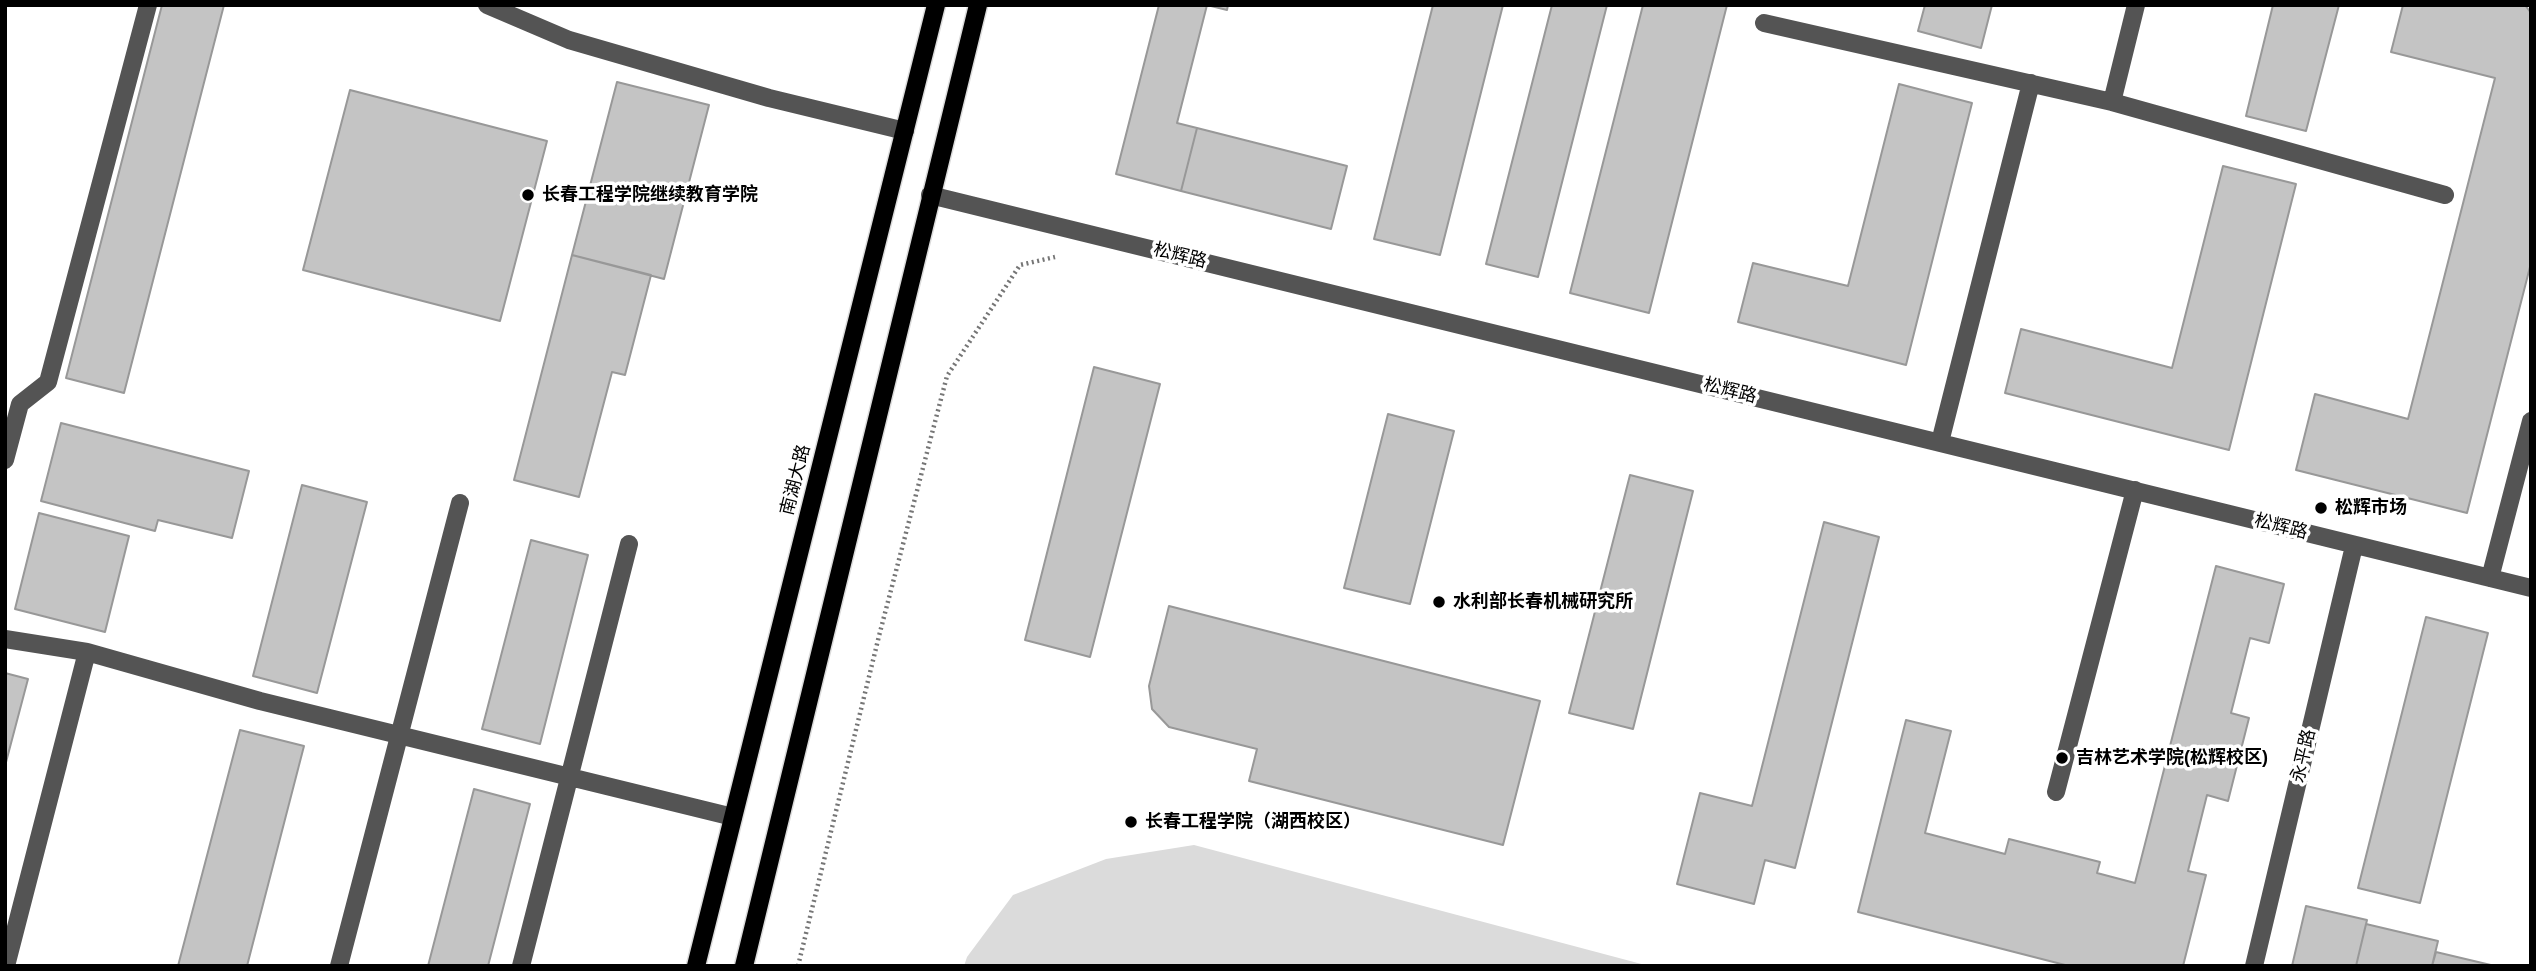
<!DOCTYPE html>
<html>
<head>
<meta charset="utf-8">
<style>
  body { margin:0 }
  #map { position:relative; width:2536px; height:971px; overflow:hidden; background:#fff; font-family:Helvetica,sans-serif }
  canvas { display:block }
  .frame { position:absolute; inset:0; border:7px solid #000; pointer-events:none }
</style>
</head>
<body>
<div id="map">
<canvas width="2536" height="971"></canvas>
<div class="frame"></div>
</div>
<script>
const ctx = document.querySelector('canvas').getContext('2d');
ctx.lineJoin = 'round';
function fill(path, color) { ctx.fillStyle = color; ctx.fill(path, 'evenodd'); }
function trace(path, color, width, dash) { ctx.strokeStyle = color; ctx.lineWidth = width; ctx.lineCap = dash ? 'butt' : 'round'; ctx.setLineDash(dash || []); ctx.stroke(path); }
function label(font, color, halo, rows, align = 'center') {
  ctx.font = font + ' Helvetica,"Noto Sans SC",sans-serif'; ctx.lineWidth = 7; ctx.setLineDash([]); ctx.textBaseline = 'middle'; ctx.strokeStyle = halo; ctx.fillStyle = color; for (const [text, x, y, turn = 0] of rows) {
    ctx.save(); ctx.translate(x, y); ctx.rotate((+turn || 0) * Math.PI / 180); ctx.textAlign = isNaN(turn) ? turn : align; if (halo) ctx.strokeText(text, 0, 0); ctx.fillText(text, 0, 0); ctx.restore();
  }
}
const green = new Path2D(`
  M1194 845 1649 966H964L967 957 1013 895 1106 859Z`);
const building = new Path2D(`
  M162 5H224L124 393 66 378Z
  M1159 5H1228L1227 10 1207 5 1177 123 1197 128 1181 191 1116 174Z
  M1433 5H1503L1440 255 1374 239Z
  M1552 5H1607L1538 277 1486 264Z
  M1643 5H1727L1649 313 1570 293Z
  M1925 5H1992L1981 48 1918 31Z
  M2273 5H2339L2306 131 2246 116Z
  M2403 5H2525L2531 13V263L2467 513 2296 470 2315 394 2408 419 2495 78 2391 52Z
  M617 82 709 105 664 279 572 255Z
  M1899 84 1972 103 1906 365 1738 322 1753 263 1848 286Z
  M350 90 547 141 500 321 303 270Z
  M1197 128 1347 166 1331 229 1181 191Z
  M2223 166 2296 184 2229 450 2005 393 2021 329 2172 368Z
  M572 255 651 275 625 375 612 372 579 497 514 480Z
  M1094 367 1160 384 1090 657 1025 640Z
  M1388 414 1454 431 1410 604 1344 588Z
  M61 423 249 471 232 538 158 520 155 531 41 501Z
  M1630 475 1693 491 1633 729 1569 713Z
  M302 485 367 502 317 693 253 676Z
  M39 513 129 536 105 632 15 609Z
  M1824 522 1879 537 1795 868 1765 860 1754 904 1677 884 1700 793 1752 806Z
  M531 540 588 555 540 744 482 729Z
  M2216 566 2284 584 2269 643 2250 638 2231 713 2249 718 2228 801 2207 795 2188 871 2206 875 2183 966H2069L1858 912 1906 720 1951 731 1925 833 2005 854 2009 839 2100 862 2097 873 2135 883Z
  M1169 606 1540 701 1503 845 1249 781 1257 749 1169 727 1152 709 1149 686Z
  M2426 617 2488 633 2420 903 2358 888Z
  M5 673 28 679 5 766Z
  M240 730 304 746 247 966H178Z
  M474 789 530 804 488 966H428Z
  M2306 906 2367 920 2356 966H2292Z
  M2366 924 2438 941 2432 966H2356Z
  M2436 952 2495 966H2432Z`);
const path = new Path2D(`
  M798 966 879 636 947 376 1020 265 1055 257`);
const minor = new Path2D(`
  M487 5 569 40 769 98 905 131
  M1764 23 2112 102 2445 195
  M2112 102 2136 5
  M930 195 2531 588
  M1940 442 2031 83
  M5 460 20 404 48 382 148 5
  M2490 578 2531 421
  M5 639 87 652
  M2056 792 2135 490
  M6 966 87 652 260 701 733 817
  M339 966 460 503
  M521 966 629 544
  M2254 966 2354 546`);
const major = new Path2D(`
  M696 966 936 5
  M744 966 978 5`);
const markers = [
  [528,195,7,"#000"],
  [2321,508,7,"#000"],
  [1439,602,7,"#000"],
  [2062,758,7,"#000"],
  [1131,822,7,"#000"]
];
const poiNames = [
  ["长春工程学院继续教育学院",542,195],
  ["松辉市场",2335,508],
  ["水利部长春机械研究所",1453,602],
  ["吉林艺术学院(松辉校区)",2076,758],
  ["长春工程学院（湖西校区）",1145,822]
];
const streetNames = [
  ["松辉路",1180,256,14],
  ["松辉路",1730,391,14],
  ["南湖大路",796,480,-76],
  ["松辉路",2281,527,14],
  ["永平路",2304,756,-77]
];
fill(green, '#dbdbdb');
fill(building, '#c4c4c4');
trace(building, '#989898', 2);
trace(major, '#dbdbdb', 21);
trace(path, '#767676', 4.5, [2, 3.5]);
trace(minor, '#545454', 18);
trace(major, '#000', 18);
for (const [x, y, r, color] of markers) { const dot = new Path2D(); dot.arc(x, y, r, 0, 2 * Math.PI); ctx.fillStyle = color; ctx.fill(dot); trace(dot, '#fff', 2.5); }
label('bold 18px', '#000', '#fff', poiNames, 'left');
label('18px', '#000', '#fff', streetNames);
</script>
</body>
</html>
